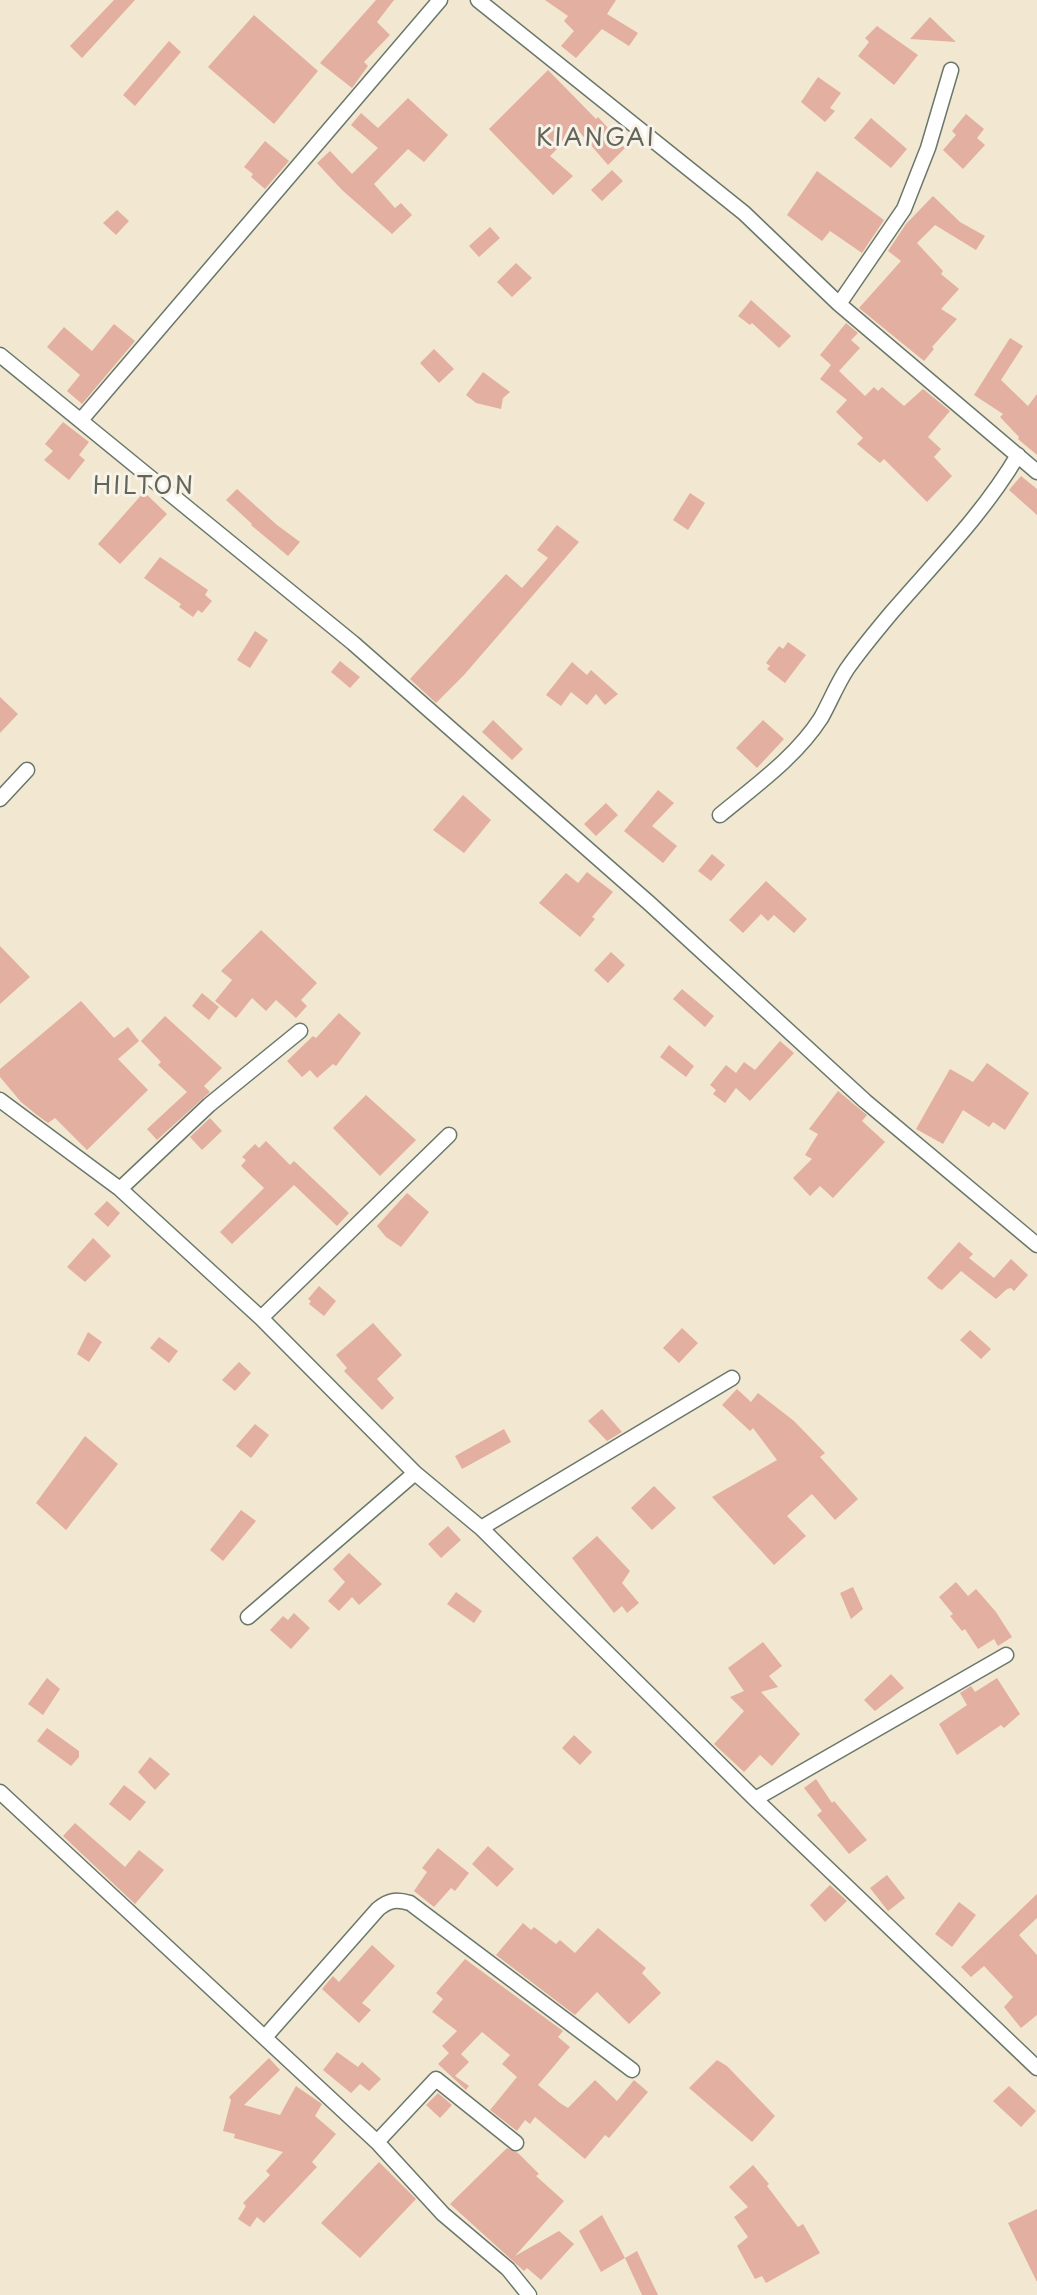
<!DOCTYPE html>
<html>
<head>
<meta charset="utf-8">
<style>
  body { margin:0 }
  canvas { display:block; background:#f2e7d0 }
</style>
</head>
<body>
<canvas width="1037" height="2295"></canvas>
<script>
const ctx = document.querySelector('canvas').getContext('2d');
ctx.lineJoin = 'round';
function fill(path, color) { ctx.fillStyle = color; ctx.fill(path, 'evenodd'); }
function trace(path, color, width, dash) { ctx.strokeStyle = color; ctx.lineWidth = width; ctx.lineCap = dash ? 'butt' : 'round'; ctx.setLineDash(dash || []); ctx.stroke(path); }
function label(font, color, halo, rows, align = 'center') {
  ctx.font = font + ' "Playpen Sans",sans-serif'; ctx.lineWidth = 6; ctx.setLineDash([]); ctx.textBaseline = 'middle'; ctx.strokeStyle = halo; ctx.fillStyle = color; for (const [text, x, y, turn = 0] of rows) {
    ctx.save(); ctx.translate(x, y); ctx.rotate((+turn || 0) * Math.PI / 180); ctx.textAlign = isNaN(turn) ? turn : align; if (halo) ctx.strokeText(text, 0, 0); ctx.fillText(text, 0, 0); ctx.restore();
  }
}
const building = new Path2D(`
  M114 0H135L82 58 70 46Z
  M376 0H394L377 22 390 35 364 62 368 66 352 88 320 63Z
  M545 0H616L607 14 638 33 629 46 602 29 576 58 561 46 574 31 564 21 568 16Z
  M254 15 318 71 274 124 208 67Z
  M930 17 956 42 910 39Z
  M877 26 918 55 894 85 858 56 869 42 865 38Z
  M169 41 181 52 135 106 123 95Z
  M548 70 596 119 598 117 608 128 606 130 625 148 608 165 577 129 550 156 573 176 553 195 489 129Z
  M818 77 841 93 830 108 835 111 825 122 801 102Z
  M408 98 448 135 424 162 408 149 374 184 395 208 401 203 412 215 392 234 342 190 317 163 330 151 352 174 378 148 351 125 361 113 378 128Z
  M966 114 984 129 977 138 985 145 963 169 943 150 956 135 952 131Z
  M871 118 907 149 891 168 854 138Z
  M265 141 289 161 265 189 251 177 253 174 244 167Z
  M612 170 623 181 602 201 591 190Z
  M817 171 884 220 862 253 830 231 822 241 787 215Z
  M933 196 960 222 985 236 976 250 935 225 917 243 943 271 941 274 959 289 941 309 957 319 932 347 934 349 924 361 859 308 901 261 888 251 906 224Z
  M117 210 129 221 116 235 103 223Z
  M490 227 500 238 479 257 469 246Z
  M516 263 532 278 512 297 497 282Z
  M751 300 791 336 779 348 752 323 750 325 738 316Z
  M846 323 858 333 851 340 860 348 839 371 865 396 874 387 878 391 882 387 904 406 923 389 950 411 928 437 941 449 934 457 952 476 927 502 884 459 880 463 857 444 863 438 836 412 847 400 820 379 831 365 820 355Z
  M114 324 135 341 82 404 67 391 80 375 47 347 64 327 92 351Z
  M1010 338 1023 346 1001 380 1028 406 1037 394V455L1018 439 1019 437 1000 417 1003 414 974 395Z
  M434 349 454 369 439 383 420 363Z
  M483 372 510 392 503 398 501 409 476 403 466 395Z
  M63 422 89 442 79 455 85 460 69 480 44 460 53 451 45 444Z
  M1021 476 1037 489V515L1009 490Z
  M237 489 277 525 300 542 288 556 251 525 252 524 226 500Z
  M144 492 167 514 120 564 98 544Z
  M690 493 705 503 688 530 673 520Z
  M557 525 579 542 464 675 436 703 410 679 506 574 522 588 548 558 537 550Z
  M160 557 208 590 205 595 212 601 202 613 198 610 193 617 179 607 181 604 144 578Z
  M255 631 268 640 250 668 237 660Z
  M788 642 806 655 785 683 767 669 770 666 766 663 779 646 783 649Z
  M340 661 360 677 350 688 331 672Z
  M572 662 587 675 591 670 618 694 605 705 596 694 587 705 571 692 561 706 546 695Z
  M0 697 18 714 0 733Z
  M493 720 523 749 512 760 482 732Z
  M763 720 784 739 757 768 736 748Z
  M658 790 674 803 652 826 677 846 663 863 624 831Z
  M463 795 491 820 464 853 433 830Z
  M606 803 618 815 596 836 584 824Z
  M712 854 725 865 711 881 698 871Z
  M587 872 613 892 592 917 595 919 580 937 539 903 566 873 578 883Z
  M766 881 807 919 794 933 774 915 768 921 761 914 743 933 729 920Z
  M261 930 317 983 301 1000 307 1006 296 1018 276 1000 266 1011 252 998 236 1018 215 1001 232 980 221 971Z
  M0 946 30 977 0 1004Z
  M611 952 625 965 608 983 594 970Z
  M682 989 714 1016 705 1027 673 999Z
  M202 993 219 1007 209 1020 192 1006Z
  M81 1001 114 1038 128 1027 139 1041 118 1059 148 1090 87 1150 55 1118 48 1123 37 1115 21 1102 0 1077V1069Z
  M339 1013 361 1033 336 1066 333 1064 317 1078 310 1070 302 1077 287 1061 313 1036 316 1038Z
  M165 1016 222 1068 204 1086 210 1092 157 1140 147 1129 187 1092 158 1065 161 1062 141 1041Z
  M780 1041 794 1053 750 1101 736 1088 725 1103 713 1094 716 1090 710 1085 726 1065 736 1073 744 1062 755 1070Z
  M669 1045 694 1066 686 1077 660 1057Z
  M987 1063 1029 1093 1005 1130 993 1122 989 1127 963 1110 943 1144 916 1129 950 1069 973 1082Z
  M838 1091 867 1115 862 1121 885 1142 833 1198 820 1186 810 1196 793 1178 812 1159 805 1155 818 1134 809 1129Z
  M366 1095 416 1140 380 1176 333 1128Z
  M210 1118 222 1131 202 1150 190 1137Z
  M266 1141 290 1165 294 1161 349 1213 337 1226 294 1185 232 1244 220 1232 264 1188 241 1166 246 1160 242 1157 255 1144 259 1148Z
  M407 1193 429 1212 401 1247 386 1237 377 1226Z
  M107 1201 120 1213 108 1227 94 1214Z
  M93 1238 111 1256 85 1282 67 1267Z
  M959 1242 973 1254 969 1258 994 1278 1011 1259 1028 1275 1014 1291 1011 1288 1007 1289 996 1299 961 1271 942 1290 938 1288 927 1278Z
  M319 1286 336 1301 324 1316 309 1304 311 1301 308 1299Z
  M373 1323 402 1355 377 1379 394 1398 382 1410 344 1371 347 1368 336 1355Z
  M682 1328 698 1343 679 1363 663 1348Z
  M970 1330 991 1349 981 1359 960 1340Z
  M88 1332 102 1342 89 1362 77 1354Z
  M159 1337 178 1351 169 1363 150 1348Z
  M239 1362 251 1373 235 1391 222 1380Z
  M737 1389 751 1402 758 1393 794 1421 825 1453 820 1457 858 1499 835 1520 812 1494 787 1516 806 1536 774 1565 712 1497 777 1460 753 1428 750 1431 722 1405Z
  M602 1409 622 1432 607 1441 588 1421Z
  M255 1424 269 1435 251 1458 236 1446Z
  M504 1429 511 1442 462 1469 455 1456Z
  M85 1436 118 1464 66 1530 36 1503Z
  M654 1486 676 1508 652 1530 631 1508Z
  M241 1510 256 1521 223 1561 210 1550Z
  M448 1526 461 1540 441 1558 428 1544Z
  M597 1536 630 1571 622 1583 639 1603 627 1613 622 1606 614 1613 572 1558Z
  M349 1553 382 1584 359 1605 352 1597 339 1611 328 1601 345 1582 333 1569Z
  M956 1582 968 1596 976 1589 996 1612 1012 1637 998 1646 994 1639 978 1649 965 1629 962 1631 950 1616 953 1614 939 1597Z
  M853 1587 863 1609 851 1619 840 1593Z
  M456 1592 482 1611 474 1623 447 1604Z
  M294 1613 310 1628 291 1649 270 1630 283 1616 288 1620Z
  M763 1642 782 1666 769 1676 778 1687 761 1692 800 1734 772 1766 760 1755 744 1772 714 1744 744 1711 730 1697 744 1691 728 1668Z
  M891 1674 904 1688 875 1711 864 1700Z
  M47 1678 60 1689 43 1715 28 1704Z
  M997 1678 1020 1714 1004 1728 1001 1725 957 1755 939 1724 967 1705 960 1693 971 1686 975 1692Z
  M47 1728 79 1751V1757L71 1766 37 1741Z
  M574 1735 592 1752 580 1765 562 1748Z
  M150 1757 170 1774 155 1790 138 1772Z
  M816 1779 832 1803 834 1801 867 1840 849 1854 817 1815 822 1811 804 1788Z
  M124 1785 146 1802 130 1821 109 1804Z
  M75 1823 125 1867 139 1850 164 1870 135 1904 63 1836Z
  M488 1846 514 1869 497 1887 472 1864Z
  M438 1848 469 1873 455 1891 451 1888 434 1907 414 1891 427 1872 422 1868Z
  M887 1875 905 1898 888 1911 870 1888Z
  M830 1885 847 1901 825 1922 810 1905Z
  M1037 1894V1918L1019 1935 1037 1955V2015L1021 2028 1004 2007 1013 1997 984 1966 971 1977 961 1967Z
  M959 1902 976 1915 952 1947 935 1934Z
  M523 1923 531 1930 534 1927 556 1944 560 1940 575 1953 598 1928 646 1968 642 1973 661 1993 629 2024 597 1992 575 2015 496 1955Z
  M372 1945 395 1966 362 2003 371 2010 359 2023 322 1989 333 1976 339 1982Z
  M465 1959 563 2031 558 2037 570 2047 538 2085 560 2103 568 2108 595 2080 617 2101 634 2080 648 2092 609 2138 605 2135 585 2159 535 2117 530 2124 525 2120 517 2131 490 2110 517 2077 502 2064 510 2055 482 2032 461 2054 469 2062 455 2076 469 2086 466 2090 438 2064 449 2053 442 2046 457 2031 432 2012 443 1999 436 1993Z
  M337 2052 358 2067 362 2062 381 2079 369 2091 360 2084 351 2093 323 2070Z
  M269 2058 280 2070 244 2105 280 2115 296 2086 322 2104 315 2116 336 2134 312 2162 317 2167 264 2223 257 2217 250 2227 238 2219 246 2206 243 2203 270 2175 266 2171 283 2152 234 2138 235 2134 223 2131 231 2100 229 2097Z
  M717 2060 727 2066 775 2116 752 2142 689 2088Z
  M1009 2086 1036 2111 1021 2127 993 2101Z
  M438 2093 452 2105 440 2118 426 2105Z
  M507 2148 518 2153 539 2174 536 2176 564 2201 515 2256 559 2231 574 2244 541 2280 527 2268 524 2271 450 2204Z
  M379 2162 416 2199 360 2258 321 2223Z
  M753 2165 769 2184 767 2186 798 2227 803 2224 820 2253 766 2283 762 2276 755 2279 737 2246 748 2237 734 2217 748 2207 729 2187Z
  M1037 2209V2282L1008 2223Z
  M602 2215 625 2258 637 2251 658 2295H642L625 2258 601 2272 579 2231Z`);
const street = new Path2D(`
  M478 0 744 213 839 304 1037 472
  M839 304 904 209 928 148 951 70
  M0 355 353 643 649 903 865 1101 1037 1245
  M81 420 440 0
  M0 799 27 770
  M720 815C755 786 796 757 821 718 830 702 837 684 847 669 861 649 877 630 892 612 936 561 984 513 1018 455
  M0 1100 120 1189 261 1318 415 1473 481 1528 755 1799 1037 2068
  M120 1189 209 1105 300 1031
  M261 1318 449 1135
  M481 1528 732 1378
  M248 1617 415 1473
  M0 1792 377 2142 443 2214 508 2269 529 2295
  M755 1799 1006 1655
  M265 2037 378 1909C389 1900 396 1899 410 1903L632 2070
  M377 2142 436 2079 516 2143`);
const quarterNames = [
  ["KIANGAI",596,139],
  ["HILTON",144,487]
];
fill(building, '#e3afa0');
trace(street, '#69786b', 17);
trace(street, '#fff', 14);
ctx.letterSpacing = '2px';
label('24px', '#64655a', '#f7f3e8', quarterNames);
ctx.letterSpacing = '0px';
</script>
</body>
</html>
